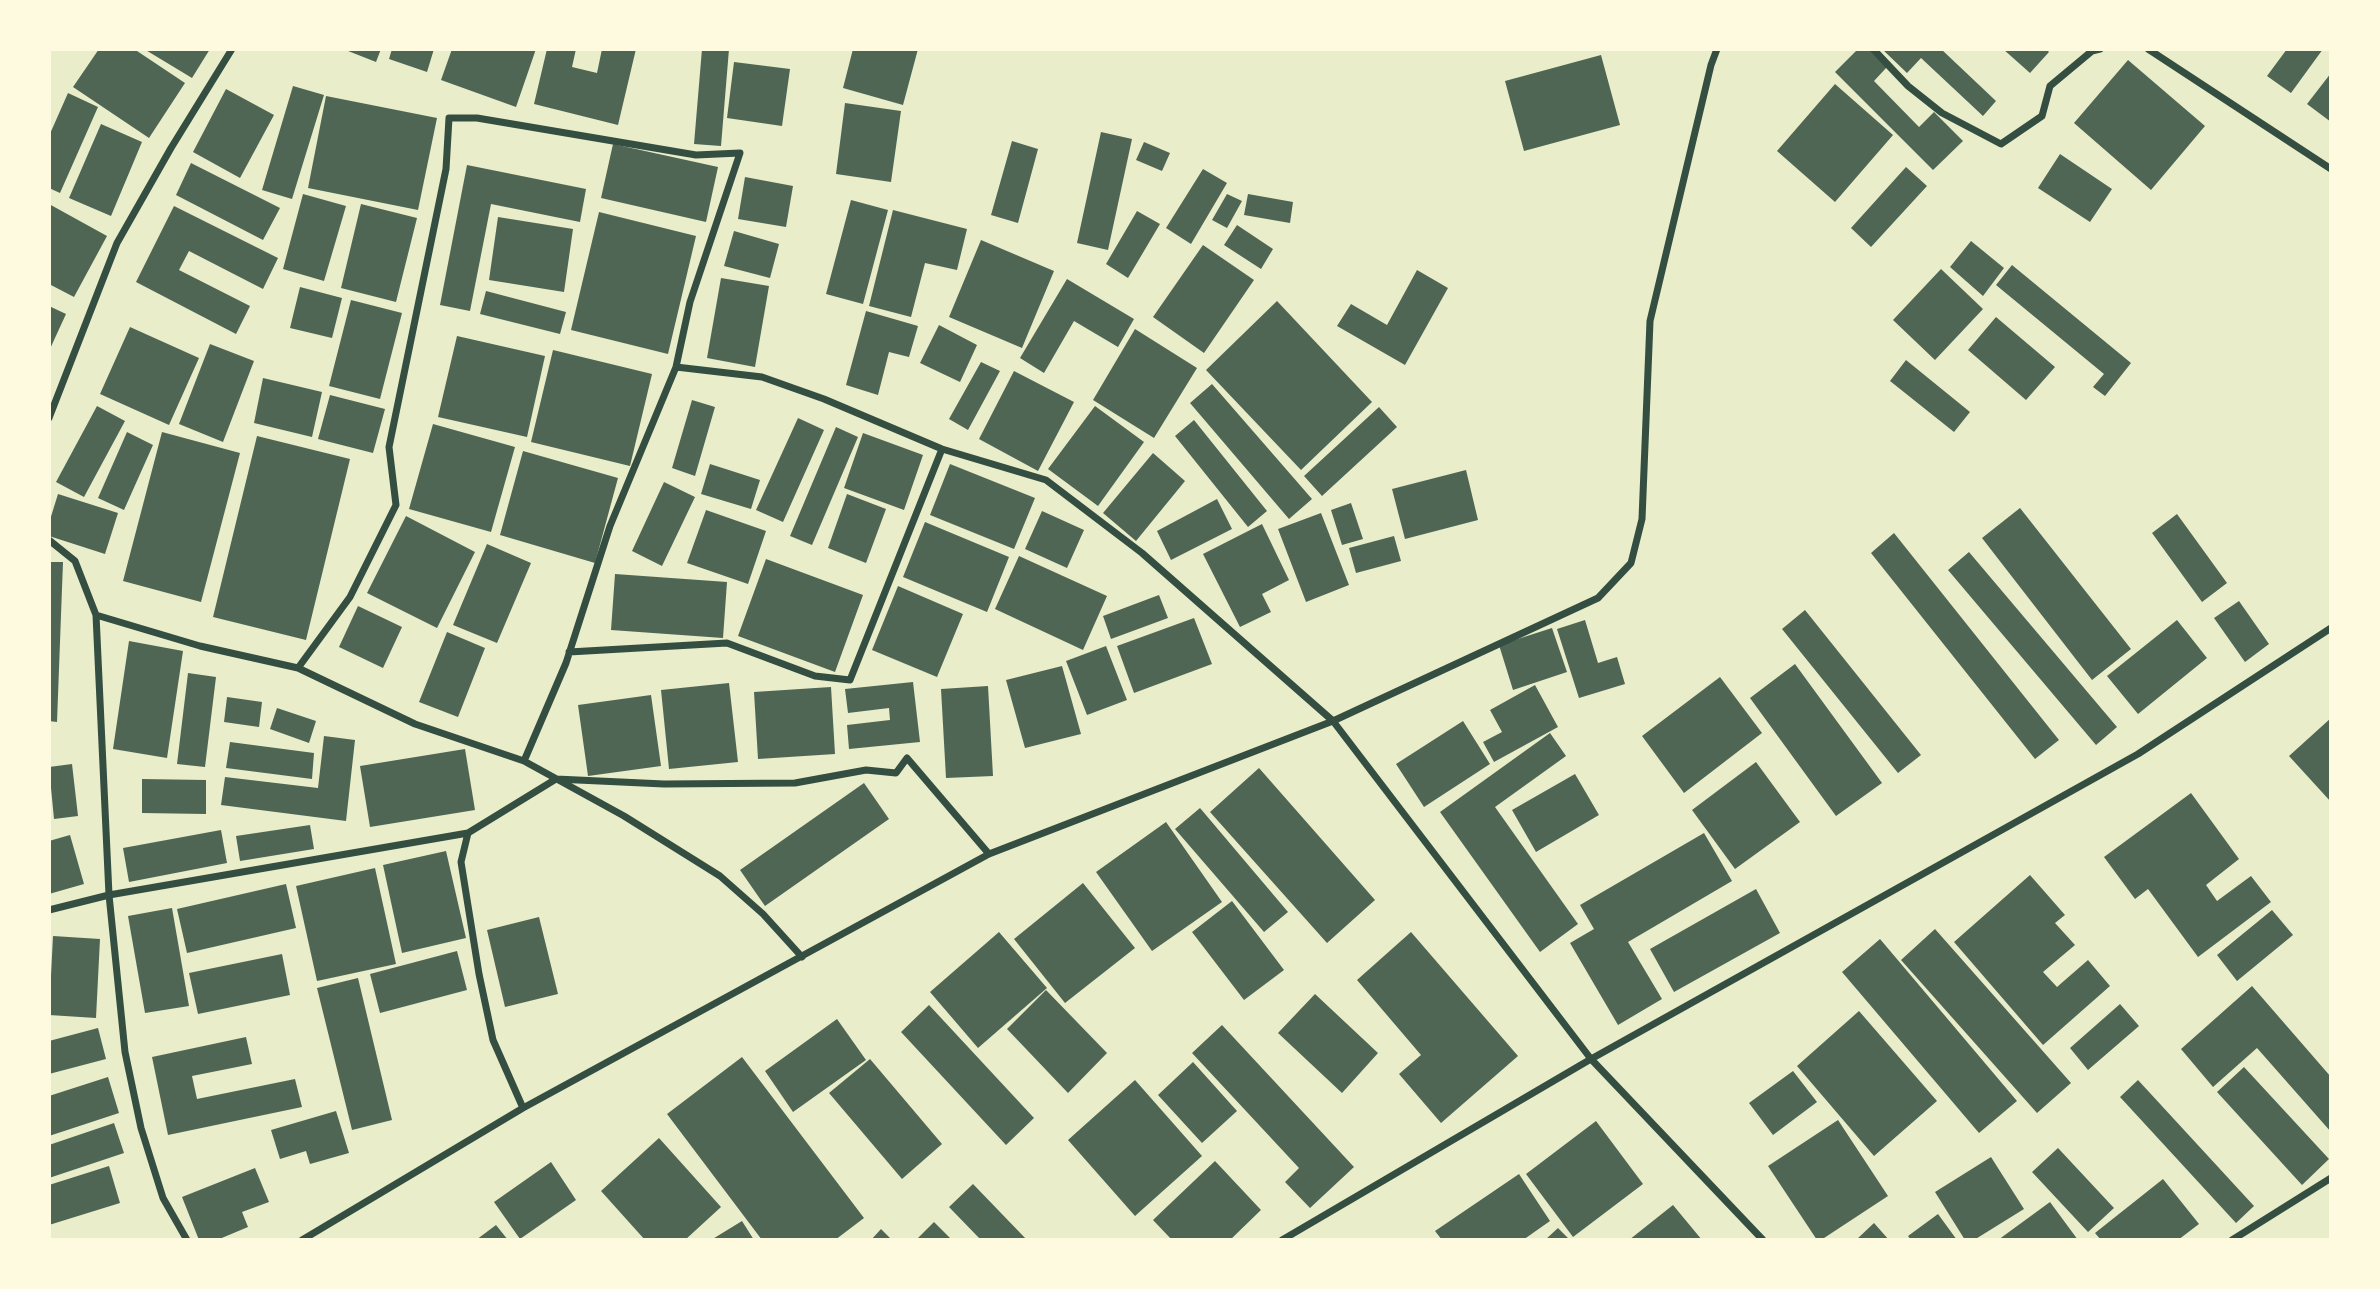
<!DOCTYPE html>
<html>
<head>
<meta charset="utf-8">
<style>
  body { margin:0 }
  #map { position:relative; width:2380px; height:1289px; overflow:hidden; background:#e9edc9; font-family:"Varela Round",sans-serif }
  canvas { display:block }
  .frame { position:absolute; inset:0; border:51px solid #fefae0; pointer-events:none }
</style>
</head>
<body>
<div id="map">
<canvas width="2380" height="1289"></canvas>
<div class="frame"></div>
</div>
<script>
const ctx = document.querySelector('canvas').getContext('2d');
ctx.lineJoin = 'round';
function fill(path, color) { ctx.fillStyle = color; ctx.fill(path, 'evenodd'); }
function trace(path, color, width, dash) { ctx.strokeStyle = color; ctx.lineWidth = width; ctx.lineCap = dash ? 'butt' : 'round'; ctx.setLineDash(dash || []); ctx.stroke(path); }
const building = new Path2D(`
  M99 49H134L185 83 149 138 73 87Z
  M144 49H210L192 78Z
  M343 49H381L376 62Z
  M392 49H434L427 72 389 59Z
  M452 49H536L516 107 441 80Z
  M547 49H576L572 67 597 73 602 49H636L618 125 534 104Z
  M702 49H729L721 146 694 144Z
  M853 49H918L903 105 843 88Z
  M1858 49H1869L1887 67 1874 81 1919 127 1934 112 1963 141 1933 170 1835 72Z
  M1882 49H1941L1996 101 1983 116 1921 58 1907 73Z
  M2003 49H2046L2049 52 2030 73Z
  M2287 49H2323L2291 93 2267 76Z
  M1601 55 1620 125 1524 151 1505 81Z
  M2128 60 2205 126 2151 190 2074 123Z
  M734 62 790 69 782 126 727 118Z
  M2331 73V122L2307 104Z
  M1835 84 1893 135 1835 202 1777 151Z
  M293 86 324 95 292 199 262 190Z
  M226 89 274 115 240 178 193 152Z
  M68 93 98 107 60 193 49 188V136Z
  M326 96 437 118 418 210 308 188Z
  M845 103 901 111 891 182 836 174Z
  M101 124 142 142 111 216 69 198Z
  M1101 132 1132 139 1108 250 1077 243Z
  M1012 141 1038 149 1018 223 991 215Z
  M1144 142 1170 153 1162 171 1136 160Z
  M613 144 718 167 706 222 601 198Z
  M2060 154 2112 189 2090 222 2038 188Z
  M191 163 280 208 263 240 176 195Z
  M467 165 586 189 580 222 491 204 470 311 440 305Z
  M1906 167 1927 186 1871 247 1851 228Z
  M1203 169 1227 183 1191 244 1166 228Z
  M745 177 793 186 786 227 738 219Z
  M303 194 346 206 324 281 283 269Z
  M1227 194 1242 201 1227 228 1212 220Z
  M1248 194 1293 202 1290 223 1244 215Z
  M851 200 888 210 863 304 826 294Z
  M49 204 107 236 74 297 49 284Z
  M361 204 417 218 396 302 341 288Z
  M174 206 278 258 263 289 189 251 179 270 250 306 236 334 136 282Z
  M893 210 967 229 957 270 925 263 911 317 869 306Z
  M1137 211 1160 224 1128 278 1106 264Z
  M599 212 696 236 668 354 571 330Z
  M498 217 573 229 564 292 489 280Z
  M1237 225 1273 249 1261 269 1224 245Z
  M734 231 779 244 770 278 724 266Z
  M981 240 1054 271 1022 348 949 317Z
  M1971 241 2004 268 1983 296 1950 267Z
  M1203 245 1254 280 1204 353 1153 317Z
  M2012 265 2131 363 2105 396 2093 387 2104 374 1996 285Z
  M1941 269 1983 309 1935 360 1893 320Z
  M1417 270 1448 288 1405 365 1337 326 1351 304 1387 325Z
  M721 278 769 286 755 367 707 358Z
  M1067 279 1134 319 1118 347 1074 321 1044 373 1020 358Z
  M300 287 342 298 332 338 290 328Z
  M486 291 566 312 560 334 480 314Z
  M351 300 402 313 380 399 329 386Z
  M1277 301 1372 402 1301 470 1206 370Z
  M49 306 66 314 49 351Z
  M866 311 918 326 909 357 889 352 878 395 846 385Z
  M1996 317 2055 367 2026 400 1968 350Z
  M939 325 977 345 960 382 920 363Z
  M130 327 199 358 169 425 100 394Z
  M1135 329 1197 368 1154 438 1093 400Z
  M457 336 545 356 527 437 438 417Z
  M210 344 254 361 223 442 179 424Z
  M553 350 652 374 630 466 531 442Z
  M1906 360 1970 412 1954 432 1890 381Z
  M981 362 1000 371 968 430 949 419Z
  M1014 371 1074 402 1038 471 979 439Z
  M263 378 322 392 312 437 254 423Z
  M1212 384 1312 499 1289 519 1190 403Z
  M330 395 385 409 373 453 318 439Z
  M692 400 715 407 695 476 672 468Z
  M97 406 125 421 84 497 56 482Z
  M1095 406 1144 442 1098 506 1048 469Z
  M1379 407 1397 427 1322 496 1304 476Z
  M798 418 824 430 783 522 756 510Z
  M1194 420 1267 511 1248 527 1175 436Z
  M433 424 515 447 491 532 409 509Z
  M836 427 858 437 812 545 790 536Z
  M127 432 153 445 124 510 98 498Z
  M162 432 240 453 201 602 123 581Z
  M863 433 923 455 904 510 844 488Z
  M257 436 350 459 306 640 213 617Z
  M523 451 618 478 595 563 500 535Z
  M1153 453 1185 481 1136 541 1103 513Z
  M710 464 760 480 751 509 701 494Z
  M950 464 1035 498 1014 549 930 515Z
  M1466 470 1478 520 1405 539 1392 489Z
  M664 482 695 497 662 566 632 551Z
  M58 494 118 513 105 554 49 536V523Z
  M847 494 886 509 866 563 828 548Z
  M1217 499 1232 529 1171 560 1157 531Z
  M1351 503 1363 539 1342 545 1331 510Z
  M2020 508 2131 649 2092 680 1982 538Z
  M706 510 766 531 748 584 687 563Z
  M1042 511 1084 530 1067 568 1025 549Z
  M1321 513 1349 585 1306 602 1278 529Z
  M2177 514 2227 583 2202 602 2152 533Z
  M406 516 475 552 437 628 367 593Z
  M925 522 1009 557 987 612 903 577Z
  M1262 524 1289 580 1262 594 1271 612 1240 627 1203 554Z
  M1894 533 2059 740 2035 759 1871 553Z
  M1394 536 1401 561 1356 573 1349 548Z
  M487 544 531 563 497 643 453 625Z
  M1969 552 2117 727 2096 745 1948 570Z
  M1019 556 1107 596 1083 650 995 609Z
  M766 559 863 595 835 672 738 636Z
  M49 562H63L57 722 49 721Z
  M615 574 727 582 723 638 611 630Z
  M898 586 963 614 937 677 872 650Z
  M1159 595 1168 618 1111 639 1103 616Z
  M2239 601 2269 644 2245 662 2214 618Z
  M358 606 402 627 383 668 339 647Z
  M1805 610 1921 755 1898 773 1782 629Z
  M1194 618 1212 664 1134 693 1117 646Z
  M1585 620 1598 663 1617 657 1625 684 1579 698 1557 629Z
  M2177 620 2207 658 2138 714 2107 676Z
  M1552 628 1567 672 1513 690 1499 645Z
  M447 632 485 648 458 717 419 702Z
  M129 641 183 651 167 758 113 749Z
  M1106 646 1127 700 1087 715 1066 661Z
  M1795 664 1882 783 1836 816 1750 698Z
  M1062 666 1081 734 1025 748 1006 680Z
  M188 673 216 677 205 767 177 764Z
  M1720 677 1762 733 1684 793 1642 736Z
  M913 682 920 742 849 749 847 725 890 720 889 708 848 713 845 689Z
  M729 683 738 762 669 769 661 690Z
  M1535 685 1558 727 1494 762 1483 742 1502 732 1490 710Z
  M988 686 993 776 946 778 941 689Z
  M831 687 835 754 758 759 754 692Z
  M651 695 661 766 588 776 578 705Z
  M227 697 262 702 259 727 224 722Z
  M277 708 316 721 309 743 270 729Z
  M2331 718V802L2289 756Z
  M1463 721 1490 764 1424 807 1396 764Z
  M1550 733 1566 756 1495 807 1578 924 1540 952 1440 812Z
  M324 736 355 740 346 821 221 805 225 777 318 788Z
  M230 742 314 753 312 779 226 768Z
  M465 749 475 810 370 827 360 766Z
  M1756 762 1800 822 1735 869 1692 810Z
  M72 764 78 816 54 819 49 767Z
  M1259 768 1375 900 1327 943 1210 812Z
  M1575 774 1599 815 1536 852 1512 810Z
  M142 779 206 780V814L142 813Z
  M864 783 889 819 765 906 740 870Z
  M2191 793 2239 859 2206 885 2217 901 2251 876 2271 902 2198 957 2148 889 2135 899 2104 857Z
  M1200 808 1288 912 1264 932 1175 829Z
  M1166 822 1222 902 1152 951 1096 872Z
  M310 825 314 849 240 861 236 836Z
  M221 830 227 863 129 882 123 848Z
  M1704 833 1732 881 1628 942 1662 999 1618 1025 1570 943 1594 929 1580 905Z
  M70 835 84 884 49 894V841Z
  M446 851 466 938 402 953 383 865Z
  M375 868 396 964 317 981 296 886Z
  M2030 875 2065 915 2055 923 2075 945 2043 972 2057 987 2088 960 2110 986 2043 1045 1954 942Z
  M1083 883 1135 948 1065 1003 1014 939Z
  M286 884 296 928 187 953 177 909Z
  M1756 889 1780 933 1674 992 1650 949Z
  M1232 901 1284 970 1244 1000 1192 932Z
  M172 908 189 1006 145 1013 128 916Z
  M2272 910 2293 935 2237 981 2217 955Z
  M539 917 558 994 505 1007 487 930Z
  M1935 929 2071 1083 2037 1113 1901 960Z
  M999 932 1047 988 978 1048 930 992Z
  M1411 932 1518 1056 1441 1123 1399 1074 1421 1055 1357 980Z
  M53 936 100 939 96 1018 49 1015Z
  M1880 939 2017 1101 1979 1133 1842 972Z
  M457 951 467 990 380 1013 370 974Z
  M282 954 290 995 198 1014 189 973Z
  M358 978 392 1120 352 1130 317 988Z
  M2252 986 2331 1077V1132L2257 1048 2213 1087 2181 1049Z
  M1046 990 1107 1053 1068 1093 1007 1029Z
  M1315 994 1378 1053 1342 1093 1278 1033Z
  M2120 1004 2139 1026 2088 1070 2070 1048Z
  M929 1005 1034 1118 1006 1145 901 1032Z
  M1859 1011 1937 1101 1874 1156 1797 1066Z
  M837 1019 866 1060 793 1112 765 1071Z
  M1222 1025 1354 1167 1310 1208 1285 1182 1299 1168 1192 1053Z
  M98 1028 106 1059 49 1074V1041Z
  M246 1037 252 1064 192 1076 197 1099 295 1079 302 1107 168 1135 152 1057Z
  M742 1057 864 1218 835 1240H762L667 1114Z
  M870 1059 942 1144 902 1179 829 1093Z
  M1193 1062 1237 1111 1202 1143 1158 1095Z
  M2244 1067 2329 1159 2302 1185 2217 1092Z
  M1793 1071 1817 1102 1773 1135 1749 1103Z
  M108 1077 119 1113 49 1136V1096Z
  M1135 1080 1202 1156 1135 1216 1068 1140Z
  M2138 1080 2254 1206 2236 1223 2120 1097Z
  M336 1111 349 1153 310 1164 306 1151 280 1159 271 1130Z
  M1838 1120 1888 1196 1821 1240H1817L1768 1166Z
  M1596 1121 1643 1184 1573 1237 1526 1174Z
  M114 1123 124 1153 49 1178V1145Z
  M659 1138 721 1207 685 1240H645L601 1191Z
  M2058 1148 2114 1208 2088 1232 2032 1172Z
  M1991 1157 2024 1209 1974 1240H1965L1935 1192Z
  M1215 1161 1261 1210 1230 1240H1172L1153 1220Z
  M551 1162 576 1200 520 1239 494 1202Z
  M109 1166 120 1203 49 1225V1185Z
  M255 1168 269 1202 242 1212 248 1227 217 1240H199L182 1197Z
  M1519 1174 1550 1221 1523 1240H1442L1435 1231Z
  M2163 1179 2199 1224 2178 1240H2101L2095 1233Z
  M973 1184 1027 1240H981L949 1207Z
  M2050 1202 2078 1240H1998Z
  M1673 1205 1702 1240H1629Z
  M1938 1214 1957 1240H1911L1908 1236Z
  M742 1221 754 1240H711Z
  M934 1222 952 1240H916Z
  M1874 1223 1889 1240H1856Z
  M496 1225 508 1240H476Z
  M1558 1228 1570 1240H1545Z
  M881 1229 892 1240H871Z`);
const minor = new Path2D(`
  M1873 49 1908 86 1942 113 2001 144 2042 116 2050 86 2092 51 2100 49
  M2148 49 2331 169
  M676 367 762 377 824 399 942 449 1046 480 1142 553 1333 721 1591 1059 1763 1240
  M49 418 117 243 171 148 232 49
  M49 540 75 561 96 615 200 646 298 668 415 724 524 761 624 816 720 876 763 914 802 957
  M96 615 109 895 125 1052 141 1128 163 1198 187 1240
  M569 652 727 643 815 676 850 680 942 449
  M298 668 350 597 396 505 389 447 446 169 449 118H477L696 155 740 153 690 302 676 367 610 526 566 663 524 761
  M468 833 461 862 479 974 493 1040 523 1108
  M49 910 109 895 468 833 556 779 664 784 795 783 866 770 896 773 907 758 989 854
  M302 1240 523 1108 989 854 1333 721 1598 598 1631 563 1642 519 1650 321 1711 65 1717 49
  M1282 1240 1591 1059 2138 754 2331 628
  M2232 1240 2331 1178`);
fill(building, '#4f6655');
trace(minor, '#344e41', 7);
</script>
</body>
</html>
